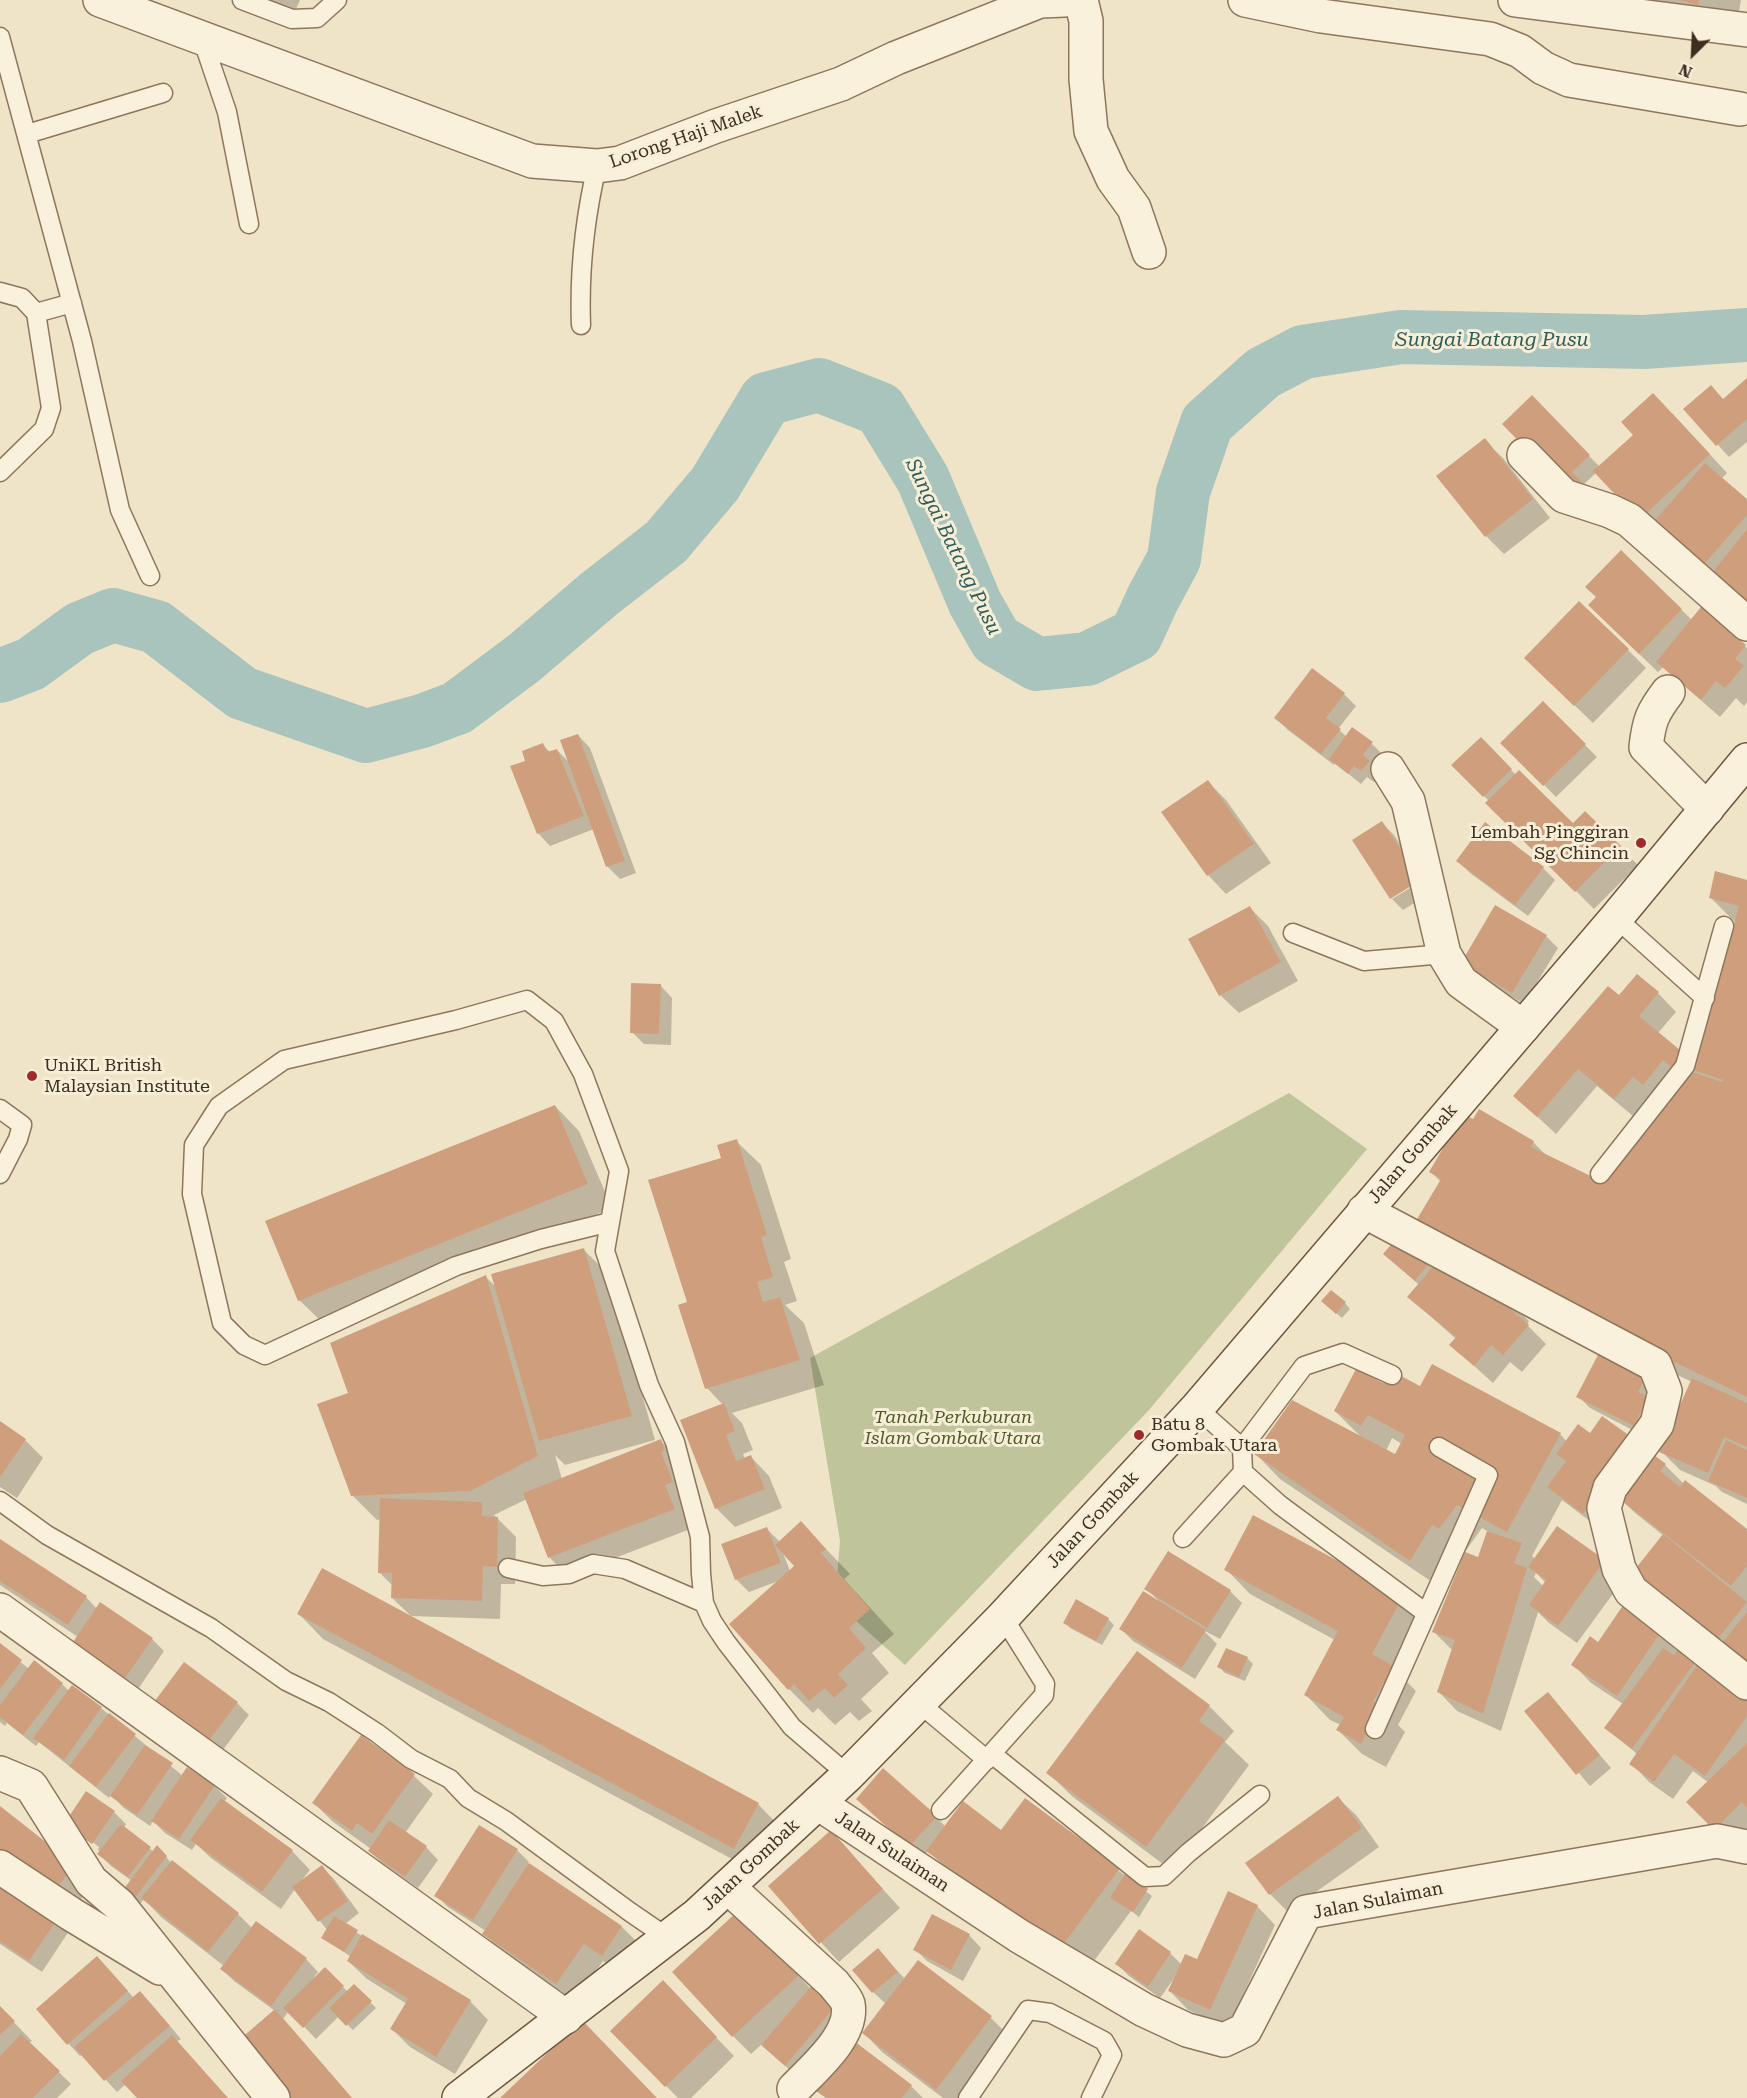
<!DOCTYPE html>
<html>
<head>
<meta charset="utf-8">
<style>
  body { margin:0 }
  #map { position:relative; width:1747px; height:2098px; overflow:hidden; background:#f0e4c8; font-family:"Roboto Serif",serif }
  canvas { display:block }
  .north { position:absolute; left:1663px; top:24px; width:60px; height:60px; -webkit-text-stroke:4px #f7eed8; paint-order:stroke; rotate:204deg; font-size:16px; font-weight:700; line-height:24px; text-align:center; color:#3d2e20 }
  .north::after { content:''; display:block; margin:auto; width:21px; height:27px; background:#3d2e20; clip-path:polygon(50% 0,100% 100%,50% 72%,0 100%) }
</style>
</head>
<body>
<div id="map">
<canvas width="1747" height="2098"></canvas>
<div class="north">N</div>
</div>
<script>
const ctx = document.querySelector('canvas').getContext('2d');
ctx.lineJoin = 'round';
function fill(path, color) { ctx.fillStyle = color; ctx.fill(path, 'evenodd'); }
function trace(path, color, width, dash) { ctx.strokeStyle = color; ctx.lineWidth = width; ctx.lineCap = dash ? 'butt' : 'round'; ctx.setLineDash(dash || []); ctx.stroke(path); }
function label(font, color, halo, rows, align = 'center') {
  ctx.font = font + ' "Roboto Serif",serif'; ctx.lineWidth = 6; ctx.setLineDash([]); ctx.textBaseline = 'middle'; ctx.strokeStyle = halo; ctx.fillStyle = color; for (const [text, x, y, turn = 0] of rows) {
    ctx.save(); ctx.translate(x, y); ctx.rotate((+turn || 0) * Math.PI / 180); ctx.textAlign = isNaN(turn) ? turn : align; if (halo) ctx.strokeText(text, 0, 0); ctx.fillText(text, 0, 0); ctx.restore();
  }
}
const cemetery = new Path2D(`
  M1289 1093 1367 1149 1149 1410 905 1665 835 1602 840 1541 810 1358Z`);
const shadow = new Path2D(`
  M248 0H300L291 20Z
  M1614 0H1741L1734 40Z
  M1747 380V442L1729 457 1685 409 1724 400Z
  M1532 398 1600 467 1672 413 1727 473 1721 479 1747 501V618L1597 472 1583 485 1593 495 1583 505Z
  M1484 440 1503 458 1550 518 1504 554 1486 536Z
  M1621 552 1692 620 1701 610 1747 648V702L1744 706 1736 698 1720 717 1663 667 1658 672 1608 624 1598 597Z
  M1628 650 1646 668 1593 723 1544 676Z
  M1344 694 1356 706 1338 729 1347 737 1353 729 1372 744 1384 756 1381 774 1374 782 1367 777 1361 784 1335 763 1334 765 1288 730 1276 718Z
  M1543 703 1597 757 1556 797 1503 743Z
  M578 735 590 748 636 873 620 879 608 867 594 829 550 846 538 833 527 761 543 745 551 753 557 750 570 763Z
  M1481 739 1516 775 1573 825 1585 813 1638 865 1594 909 1488 803 1489 801 1453 765Z
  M1208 782 1226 800 1271 863 1226 894 1208 875 1163 812Z
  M1382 823 1394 835 1422 877 1392 896V898L1354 841Z
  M1458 861 1543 868 1555 880 1528 916 1470 873Z
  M1423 880 1432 892 1403 910 1392 899Z
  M1747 882V1504L1722 1492 1716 1486 1680 1470 1661 1451 1692 1382 1492 1286 1529 1321 1527 1325 1546 1344 1522 1372 1510 1362 1493 1383 1451 1345 1456 1339 1409 1297 1419 1285 1385 1254 1400 1236 1471 1290 1481 1278 1441 1182 1431 1172 1533 1142 1548 1157 1603 1184 1686 1081 1683 1078 1652 1094 1633 1116 1597 1086 1556 1134 1515 1096 1619 997 1658 993 1676 1012 1658 1033 1685 1056 1710 1016 1736 923 1710 897Z
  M1250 908 1268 926 1298 981 1239 1013 1220 995Z
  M1546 936 1558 948 1524 1004 1475 974 1462 962Z
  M660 985 672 998 671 1045 644 1044 632 1032Z
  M555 1106 579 1131 612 1208 324 1324 299 1300Z
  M736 1141 761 1165 791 1259 784 1262 797 1301 785 1305 804 1323 824 1385 732 1413 742 1423 753 1450 743 1454 745 1459 751 1457 769 1476 782 1508 735 1527 716 1508 723 1405 707 1388 689 1303 723 1159Z
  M584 1250 608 1274 655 1440 565 1465 555 1455 562 1479 661 1441 679 1459 693 1528 568 1576 550 1558 527 1499 494 1515 516 1537 515 1584H501L500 1619 411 1616 392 1598 393 1586 379 1572 381 1519 377 1520 352 1495 350 1394 486 1277 497 1288Z
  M1345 1303 1350 1309 1342 1318 1329 1307Z
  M1601 1353 1658 1388 1646 1437 1590 1408 1578 1396Z
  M1384 1385 1421 1388 1560 1434 1567 1442 1590 1435 1603 1418 1595 1525 1562 1500 1532 1556 1535 1559 1557 1528 1623 1580 1577 1643 1549 1623 1538 1612 1501 1731 1457 1711 1439 1692 1452 1650 1433 1631 1479 1558 1489 1532 1482 1528 1464 1553 1457 1549 1435 1584 1280 1479 1256 1454 1362 1438 1335 1411ZM1392 1438 1402 1444 1396 1456 1386 1451ZM1536 1573 1546 1583 1544 1587 1534 1577Z
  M0 1423 25 1440 43 1458 17 1498 0 1487Z
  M1665 1465 1684 1484 1747 1531V1665L1649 1595 1664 1536 1634 1512 1615 1494Z
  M801 1523 850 1574 844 1579 894 1634 872 1653 889 1673 861 1699 872 1711 859 1721 850 1712 835 1725 818 1708 813 1713 789 1689 781 1580 749 1592 736 1579 767 1529 780 1542ZM783 1553 796 1566 790 1571Z
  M0 1541 86 1597 97 1609 152 1639 164 1651 134 1695 78 1637 0 1585Z
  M1226 1569 1402 1597 1426 1622 1399 1674 1416 1691 1398 1725 1405 1732 1386 1767 1362 1754 1338 1730 1341 1725 1330 1720 1306 1695 1335 1640 1250 1594Z
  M1146 1589 1230 1591 1242 1603 1220 1639 1203 1630 1217 1644 1195 1679 1133 1641 1121 1629 1160 1602Z
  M1627 1603 1747 1699V1833L1733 1847 1689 1802 1709 1783 1693 1771 1673 1799 1649 1782 1631 1763 1637 1754 1606 1728 1623 1704 1591 1683 1573 1664 1599 1644Z
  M299 1614 758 1804 782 1829 758 1873 323 1639Z
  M1108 1619 1114 1625 1102 1645 1070 1628 1065 1622Z
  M0 1645 29 1669 62 1684 69 1691 101 1708 183 1776 188 1769 214 1786 227 1798 224 1802 292 1851 310 1870 302 1880 322 1867 334 1879 359 1913 345 1924 363 1937 470 2001 488 2020 455 2074 410 2047 392 2029 407 2004 367 1979 348 1961 351 1957 323 1937 327 1930 295 1889 281 1909 211 1858 196 1844 192 1850 165 1833 153 1821 150 1826 124 1808 111 1795 109 1798 39 1742 36 1746 7 1723 5 1726 0 1722Z
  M1137 1653 1209 1706 1234 1731 1225 1742 1249 1765 1171 1870 1073 1797 1048 1773Z
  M1247 1658 1253 1664 1245 1681 1225 1673 1219 1667Z
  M1548 1694 1611 1768 1590 1786 1526 1711Z
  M237 1703 249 1715 217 1758 165 1718Z
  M361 1737 414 1776 433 1794 405 1833 426 1847 438 1860 418 1888 382 1863 369 1851 371 1849 332 1821 314 1803Z
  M87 1793 114 1812 126 1824 124 1828 154 1852 163 1853 171 1863 238 1914 252 1928 256 1923 306 1959 318 1972 314 1977 315 1978 325 1969 348 1992 354 1986 376 2008 353 2030 339 2016 316 2039 289 2011 283 2019 352 2098H291L275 2011 234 1981 222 1969 224 1966 161 1917 144 1899 140 1904 130 1896 132 1881 111 1866 99 1854 101 1852 77 1835 98 1850 99 1847 77 1831Z
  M1338 1798 1357 1816 1379 1847 1288 1912 1270 1894Z
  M1025 1800 1152 1896 1139 1917 1131 1911 1085 1973 953 1875 928 1851 922 1857 870 1811 936 1817 946 1827 1002 1832Z
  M0 1808 92 1885 73 1909 0 1851Z
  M831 1832 900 1908 839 1962 770 1887Z
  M517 1850 529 1862 528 1864 622 1927 640 1945 621 1973 603 1961 575 2001 502 1952 484 1934 486 1931 448 1907 436 1895Z
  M0 1879 71 1928 42 1972 0 1944Z
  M1257 1906 1275 1925 1228 2028 1188 2010 1170 1991 1176 1978 1175 1977 1160 1998 1129 1976 1117 1964 1139 1931 1170 1953 1182 1965 1198 1961Z
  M757 1931 811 1989 849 2016 797 2077 762 2044 751 2054 733 2036Z
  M969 1935 981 1948 963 1981 927 1961 915 1949Z
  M878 1950 905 1979 918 1962 991 2018 1009 2036 962 2098H943L882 2052 864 2033 886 2004 873 1992Z
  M109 1970 134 1998 140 1993 152 2005 181 2039 176 2042 228 2098H139L126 2084 117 2092 82 2054 80 2056 68 2043Z
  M681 2001 734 2056 691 2098H678L612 2031Z
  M0 2008 32 2041 29 2043 71 2084 57 2098H0Z
  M911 2086 923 2098H826L818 2091Z`);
const river = new Path2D(`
  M0 676 31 664 79 629 113 615 156 627 242 693 366 736 422 721 457 708 524 658 599 594 666 542 715 484 766 399 819 385 880 409 923 479 975 603 996 640 1037 664 1087 659 1136 635 1153 598 1174 559 1183 492 1207 423 1263 373 1303 352 1401 337 1644 342 1747 335`);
const building = new Path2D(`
  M1679 0H1699L1698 5Z
  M1747 378V419L1716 446 1683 409 1711 385 1723 399Z
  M1653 393 1710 454 1639 520 1593 471 1633 435 1621 422Z
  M1532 395 1590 455 1572 472 1582 482 1570 494 1502 424Z
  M1485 438 1533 499 1485 537 1436 476Z
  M1705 463 1747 499V515L1700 569 1650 526Z
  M1747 529V616L1705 582Z
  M1621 550 1682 609 1639 654 1588 605 1596 597 1585 587Z
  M1579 601 1629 649 1574 706 1524 658Z
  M1701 607 1746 645 1735 659 1744 666 1725 688 1716 681 1701 700 1656 662Z
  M1312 668 1345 693 1326 718 1341 729 1321 754 1274 718Z
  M1543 701 1586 744 1543 786 1500 743Z
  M1352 727 1373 742 1363 755 1370 761 1361 771 1354 766 1348 774 1329 759Z
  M578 734 625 861 606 867 560 740Z
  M1481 737 1512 769 1483 797 1451 765Z
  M543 743 547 752 557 749 584 816 537 834 510 766 525 761 522 751Z
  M1519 770 1573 823 1585 811 1621 846 1575 892 1485 803Z
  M1208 780 1254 844 1207 876 1161 812Z
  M1382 821 1421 880 1390 899 1352 840Z
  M1485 822 1544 867 1515 905 1456 861Z
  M1715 871 1747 880V1397L1464 1261 1410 1231 1441 1179 1429 1172 1463 1114 1473 1119 1479 1109 1534 1141 1531 1147 1603 1182 1692 1072 1722 1082 1723 1080 1690 1069 1709 1014 1739 906 1709 898Z
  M1495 905 1547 935 1512 993 1461 963Z
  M1250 906 1281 962 1219 996 1188 939Z
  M1637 974 1659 992 1639 1016 1686 1055 1674 1069 1663 1060 1643 1085 1633 1077 1614 1099 1578 1069 1537 1117 1513 1096 1608 986 1619 995Z
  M631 983 661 984 659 1034 630 1033Z
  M555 1105 588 1184 298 1301 265 1221Z
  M737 1139 767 1235 761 1237 773 1277 757 1282 763 1302 780 1297 800 1360 705 1389 678 1305 687 1302 648 1180 721 1158 717 1145Z
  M1400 1234 1431 1260 1415 1281 1383 1254Z
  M584 1248 632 1416 539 1441 491 1274Z
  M1438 1261 1471 1288 1481 1276 1512 1302 1508 1307 1529 1325 1503 1355 1491 1345 1474 1366 1449 1345 1456 1337 1407 1297Z
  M486 1275 538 1456 470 1491 351 1496 317 1404 348 1393 330 1343Z
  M1331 1290 1346 1302 1336 1314 1321 1301Z
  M1600 1351 1647 1375 1638 1392 1648 1397 1634 1426 1576 1397Z
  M1432 1364 1561 1433 1507 1532 1457 1505 1439 1529 1432 1525 1410 1561 1254 1454 1292 1400 1395 1454 1405 1435 1368 1415 1361 1426 1334 1411 1356 1369 1383 1383 1390 1370 1420 1386Z
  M1692 1378 1747 1403V1447L1724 1437 1708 1473 1659 1452Z
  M724 1403 735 1431 726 1435 736 1461 751 1455 765 1489 715 1509 680 1420Z
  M1602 1416 1630 1436 1589 1492 1596 1497 1583 1514 1547 1487 1566 1461 1556 1454 1578 1424 1590 1433Z
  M0 1421 26 1439 0 1477Z
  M661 1439 665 1450 661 1452 673 1482 665 1485 675 1509 548 1558 523 1493Z
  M1726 1440 1747 1450V1498L1708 1481Z
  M1654 1455 1666 1464 1660 1471 1680 1487 1685 1480 1747 1529V1566L1731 1586 1613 1494Z
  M380 1498 482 1502V1516L498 1517 497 1567 483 1566 482 1601 391 1598 392 1573H378Z
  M1253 1515 1403 1596 1372 1654 1393 1666 1373 1702 1381 1706 1361 1744 1336 1730 1344 1717 1304 1695 1338 1631 1224 1570Z
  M801 1521 826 1549 821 1553 870 1609 849 1628 866 1648 838 1674 848 1685 834 1698 825 1688 809 1701 794 1684 788 1690 729 1624 794 1566 775 1545Z
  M1557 1526 1605 1560 1558 1626 1529 1605 1546 1580 1528 1567Z
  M767 1527 781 1563 735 1580 721 1544Z
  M1487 1531 1522 1543 1514 1563 1527 1568 1483 1714 1437 1692 1455 1640 1432 1632 1465 1552 1478 1557Z
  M1663 1534 1747 1602 1713 1645 1629 1577Z
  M0 1539 87 1596 68 1625 0 1581Z
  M1168 1551 1231 1590 1207 1628 1144 1589Z
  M322 1568 759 1803 734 1849 297 1614Z
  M1143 1591 1206 1630 1182 1668 1119 1629Z
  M1076 1599 1109 1618 1096 1641 1063 1623Z
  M1626 1601 1665 1626 1617 1696 1571 1665 1590 1636 1598 1642Z
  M100 1602 153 1638 121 1684 69 1648Z
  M1747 1612V1663L1722 1643Z
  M0 1643 22 1660 0 1689Z
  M1682 1645 1699 1657 1632 1749 1604 1728 1663 1648 1674 1655Z
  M1226 1648 1248 1657 1239 1677 1217 1667Z
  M1137 1651 1210 1705 1199 1721 1225 1740 1146 1847 1046 1773Z
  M34 1660 63 1683 23 1735 0 1717V1705Z
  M184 1662 238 1702 204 1747 151 1706Z
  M1698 1664 1747 1698V1716L1705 1776 1674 1754 1654 1782 1629 1764Z
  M72 1685 102 1707 64 1760 33 1738Z
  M1548 1692 1600 1755 1576 1775 1524 1711Z
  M109 1713 136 1734 96 1787 69 1766Z
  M361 1735 415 1774 372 1834 357 1823 352 1831 312 1803Z
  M1747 1743V1808L1742 1802 1714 1830 1686 1802Z
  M145 1745 173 1763 137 1815 110 1796Z
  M187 1767 215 1785 179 1839 151 1821Z
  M883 1768 937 1816 909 1847 856 1799Z
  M86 1791 115 1811 92 1844 64 1824Z
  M1338 1796 1362 1828 1269 1895 1245 1863Z
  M221 1798 293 1850 262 1892 190 1840Z
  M1025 1798 1120 1868 1060 1949 926 1851 963 1801 1001 1830Z
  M0 1806 75 1865 53 1892 0 1849Z
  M389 1820 427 1846 405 1877 368 1851Z
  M121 1824 151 1847 128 1877 97 1854Z
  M479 1825 518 1849 473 1920 434 1896Z
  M831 1830 883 1889 819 1944 768 1886Z
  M157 1845 167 1856 134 1899 123 1890Z
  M172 1860 239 1913 208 1952 141 1898Z
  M529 1863 622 1926 602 1956 584 1944 556 1984 482 1934Z
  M322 1865 348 1901 318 1922 292 1887Z
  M1125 1874 1148 1889 1133 1912 1110 1898Z
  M0 1876 60 1915 29 1961 0 1941Z
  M1228 1891 1258 1905 1210 2010 1168 1991 1185 1954 1197 1959Z
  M739 1910 799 1975 732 2037 672 1972Z
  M932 1914 970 1934 951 1970 913 1950Z
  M334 1916 358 1930 344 1952 321 1938Z
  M256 1921 307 1958 271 2006 220 1969Z
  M1139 1929 1171 1952 1148 1987 1115 1964Z
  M362 1934 471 2000 436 2057 390 2029 408 1999 347 1961Z
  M878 1948 898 1972 872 1993 852 1970Z
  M97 1956 128 1991 67 2045 36 2009Z
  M918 1960 992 2016 936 2090 862 2033Z
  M325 1967 344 1986 303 2028 283 2008Z
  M663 1980 717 2037 665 2087 610 2031Z
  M814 1983 838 2003 785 2066 761 2045Z
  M354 1984 372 2001 346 2026 329 2008Z
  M140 1991 170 2026 104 2081 74 2047Z
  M0 2006 15 2021 0 2035Z
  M275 2009 352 2098H289L239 2040Z
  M582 2020 657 2098H500Z
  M21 2034 60 2071 33 2098H0V2056Z
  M172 2035 228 2098H137L121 2081Z
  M854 2041 912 2085 902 2098H826L816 2091Z`);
const lane = new Path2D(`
  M242 0 292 19 317 18 337 0
  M0 37 82 341 120 510 150 576
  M202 38 227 112 249 224
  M27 134 163 93
  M0 292 22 298 36 313 72 303
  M581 325C579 272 585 217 597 166
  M0 472 44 429 51 408 36 313
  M1616 918 1705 998
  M1293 933 1364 961 1444 954
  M0 1109 22 1125 18 1139 0 1174
  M1600 1174 1685 1066 1724 926
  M610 1222 541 1239 456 1266 265 1355 244 1345 222 1323 192 1194 194 1145 219 1106 284 1060 456 1020 527 1000 554 1021 583 1074 619 1171 605 1251 649 1385 675 1442 700 1537 701 1574 704 1603 712 1621 726 1642 792 1727 848 1775
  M1197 1408 1242 1448 1243 1472 1280 1505 1426 1613
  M1242 1448 1304 1366 1343 1353 1392 1375
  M0 1501 47 1535 211 1628 286 1681 329 1702 377 1733 411 1759 450 1779 468 1798 506 1821 630 1912 668 1938
  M1183 1538 1243 1472
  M508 1568 543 1576 569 1574 593 1564 625 1569 704 1603
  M919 1703 987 1760
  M1375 1729 1488 1475 1439 1447
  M992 1754 1145 1877 1164 1876 1188 1853 1260 1795
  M941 1810 1044 1695 1045 1684 1003 1617
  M968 2098 1028 2010 1050 2013 1104 2041 1112 2055 1091 2098`);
const street = new Path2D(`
  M100 0 532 161 597 166 620 163 716 126 841 84 896 58 1040 1 1065 0
  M1081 0 1086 21V79L1091 131 1113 179 1134 208 1149 252
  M1245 0 1321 16 1490 39 1520 51 1543 68 1569 80 1740 109
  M1515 0 1747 30
  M1524 455 1564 496 1610 511 1629 520 1747 624
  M1668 692C1652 713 1649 721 1646 747L1707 809
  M1388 769 1408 801 1444 954 1461 982 1523 1027
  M1364 1211 1655 1365 1665 1391 1657 1424 1610 1488 1604 1508 1619 1569 1631 1591 1747 1683
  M0 1610 566 2017
  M0 1773 31 1786 91 1881 119 1905 273 2098
  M818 1803 1019 1936 1144 2010 1187 2030 1224 2040 1245 2030 1306 1912 1717 1841 1747 1847
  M0 1867 71 1914 160 1968
  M728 1887 834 1984C838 1990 846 1997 848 2004 854 2035 814 2068 794 2089`);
const secondary = new Path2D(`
  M459 2098 697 1915 848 1775 1003 1617 1197 1408 1616 918 1747 760`);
const markers = [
  [1641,843,6,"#9e2a2b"],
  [32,1076,6,"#9e2a2b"],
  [1139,1435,6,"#9e2a2b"]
];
const streetNames = [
  ["Lorong Haji Malek",686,137,-19],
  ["Jalan Gombak",1413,1154,-49],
  ["Jalan Gombak",1093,1520,-47],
  ["Jalan Sulaiman",892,1852,33],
  ["Jalan Gombak",751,1865,-43],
  ["Jalan Sulaiman",1378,1901,-11]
];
const poiNames = [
  ["Lembah Pinggiran",1629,833,"right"],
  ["Sg Chincin",1629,854,"right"],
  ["UniKL British",44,1066],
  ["Malaysian Institute",44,1087],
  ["Batu 8",1151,1425],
  ["Gombak Utara",1151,1446]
];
const parkNames = [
  ["Tanah Perkuburan",953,1418],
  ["Islam Gombak Utara",953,1439]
];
const waterNames = [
  ["Sungai Batang Pusu",1492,340],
  ["Sungai Batang Pusu",953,547,64]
];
fill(cemetery, '#bfc49a');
fill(shadow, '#0003');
trace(river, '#a9c4bc', 54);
fill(building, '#cf9f7d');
trace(lane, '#8d765c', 21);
trace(street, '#8d765c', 36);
trace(secondary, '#6f573f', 36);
trace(lane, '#faf1dc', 18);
trace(street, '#faf1dc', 33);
trace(secondary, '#faf1dc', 33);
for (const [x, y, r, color] of markers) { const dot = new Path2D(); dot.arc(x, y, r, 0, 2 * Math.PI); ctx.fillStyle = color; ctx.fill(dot); trace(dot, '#f7eed8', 2); }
label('18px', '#3d2e20', '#f7eed8', streetNames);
label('18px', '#3d2e20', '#f7eed8', poiNames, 'left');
label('italic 18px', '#4d5a26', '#f7eed8', parkNames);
label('italic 20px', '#2f5d5a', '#f7eed8', waterNames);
</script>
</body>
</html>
